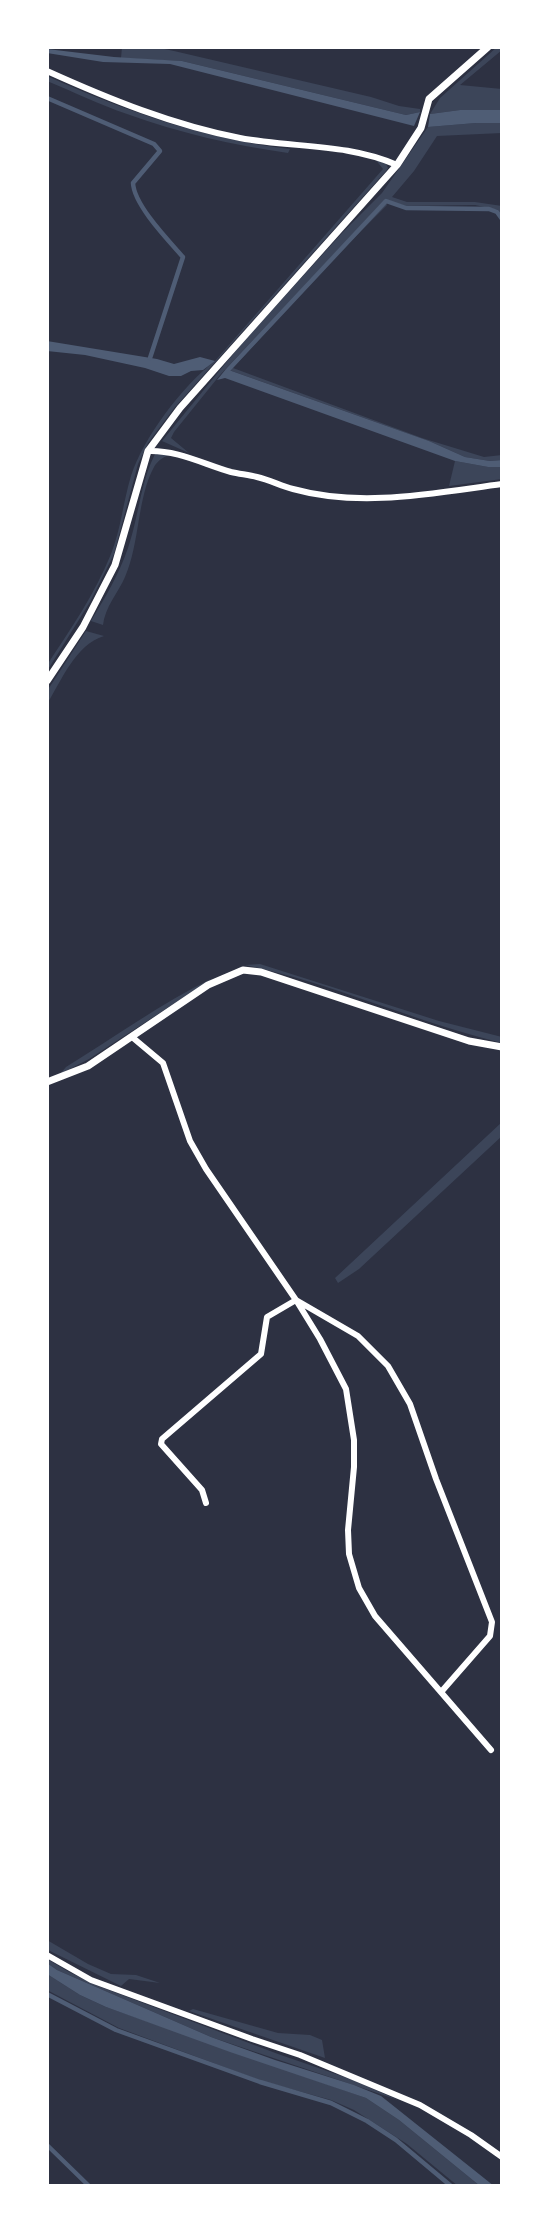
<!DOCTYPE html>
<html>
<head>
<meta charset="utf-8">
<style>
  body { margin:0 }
  #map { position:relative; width:549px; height:2233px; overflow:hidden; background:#2d3142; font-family:Karla,sans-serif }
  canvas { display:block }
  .frame { position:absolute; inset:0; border:49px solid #fff; pointer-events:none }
</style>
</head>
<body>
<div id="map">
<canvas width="549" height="2233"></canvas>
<div class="frame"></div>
</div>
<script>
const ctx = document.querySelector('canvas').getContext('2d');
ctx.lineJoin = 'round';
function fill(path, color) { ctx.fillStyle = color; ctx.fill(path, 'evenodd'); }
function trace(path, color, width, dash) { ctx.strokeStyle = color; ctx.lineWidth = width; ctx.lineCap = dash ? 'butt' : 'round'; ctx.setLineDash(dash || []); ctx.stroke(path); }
const green = new Path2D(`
  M122 47H155L174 51 371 97 399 106 420 109V112L406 115 182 61 121 58Z
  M497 47H502V50L460 85 502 89V110H460L430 114 440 98Z
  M47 76C125 111 204 139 290 149L288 153C233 145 179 133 127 114 100 105 74 92 47 81Z
  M476 123H502V133L437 136 414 171 392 197 407 202H475L502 206V215L498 210 475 205 406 206 385 200 220 375 174 432 171 438 189 453 162 441 243 342 343 232 382 193 428 127Z
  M375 159 386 164 388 168 386 171 175 407 148 443 138 464 114 554 90 602 47 671V665C70 630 95 594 111 554 121 529 123 502 131 476 143 438 183 385 215 361L383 169Z
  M386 203 387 205 333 259 233 368 422 438 484 457 502 455V460L490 461 465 457 429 441 229 370Z
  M155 454H171C164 457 158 460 154 467 137 498 140 543 125 577 118 593 105 607 103 625L91 621C105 598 119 574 128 548 139 516 140 484 155 454Z
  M455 461 488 467H502V479L449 486Z
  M86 631 104 636C75 645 62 680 47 704V691Z
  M260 964 439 1021 502 1037V1043C415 1022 332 983 245 965Z
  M213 978 89 1059 60 1074 66 1067C115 1037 161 1003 213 978Z
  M502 1122V1136L359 1269 338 1283 335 1278Z
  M47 1940 88 1964 111 1974 136 1975 160 1983 129 1979 121 1986 52 1952 47 1949Z
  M47 1959 69 1972 98 1986 278 2054 353 2080 398 2100 211 2037 57 1970 47 1963Z
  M47 1974 80 1995 106 2007 366 2098 399 2120 480 2186H458L407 2144 354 2110 331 2100 262 2081 119 2028 47 1990Z
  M193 2009 278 2033 310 2035 322 2040 325 2058 189 2011Z`);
const water = new Path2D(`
  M47 49 114 57 182 61 406 115 420 112 414 126 170 64 103 62 47 53Z
  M460 110H502V123H476L428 127 430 114Z
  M47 341 157 359 174 364 200 357 215 361 203 370 191 371 181 376H169L145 368 85 355 47 351Z
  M226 369 429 441 465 457 490 461 502 460V467H488L455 461 225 378 217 380Z
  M47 1963 57 1970 211 2037 275 2060 354 2085 381 2096 494 2186H480L399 2120 366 2098 230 2052 106 2007 80 1995 47 1974Z`);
const stream = new Path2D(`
  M47 98 154 144 160 151 133 183C134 205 168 240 183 257L150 358
  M228 370 386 201 406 208 489 209 497 212 502 219
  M47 1994 116 2030 260 2082 331 2103 367 2121 396 2140 451 2186
  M47 2145 89 2186`);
const minor = new Path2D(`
  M47 71C109 99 173 125 240 138 293 148 347 143 397 165
  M148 451C178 450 203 464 231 472 240 474 249 475 257 477 270 480 281 486 293 489 361 508 434 493 502 484
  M132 1037 163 1063 190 1141 206 1169 296 1300 320 1339 346 1389 354 1440V1467L348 1530 349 1554 359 1588 375 1616 491 1750
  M206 1503 202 1490 161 1444 162 1439 261 1354 267 1317 296 1300 358 1336 388 1366 410 1404 436 1479 492 1622 490 1636 442 1691
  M47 1955 91 1980 252 2039 300 2055 420 2105 471 2135 502 2157`);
const tertiary = new Path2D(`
  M47 681 83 627 115 565 148 451 180 408 397 165 421 128 429 99 488 47
  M47 1082 88 1066 208 985 243 970 261 972 469 1041 502 1047`);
fill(green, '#3c4559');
fill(water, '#4f5d75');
trace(stream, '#4f5d75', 4.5);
trace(minor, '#fff', 6);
trace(tertiary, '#fff', 7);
</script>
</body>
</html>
